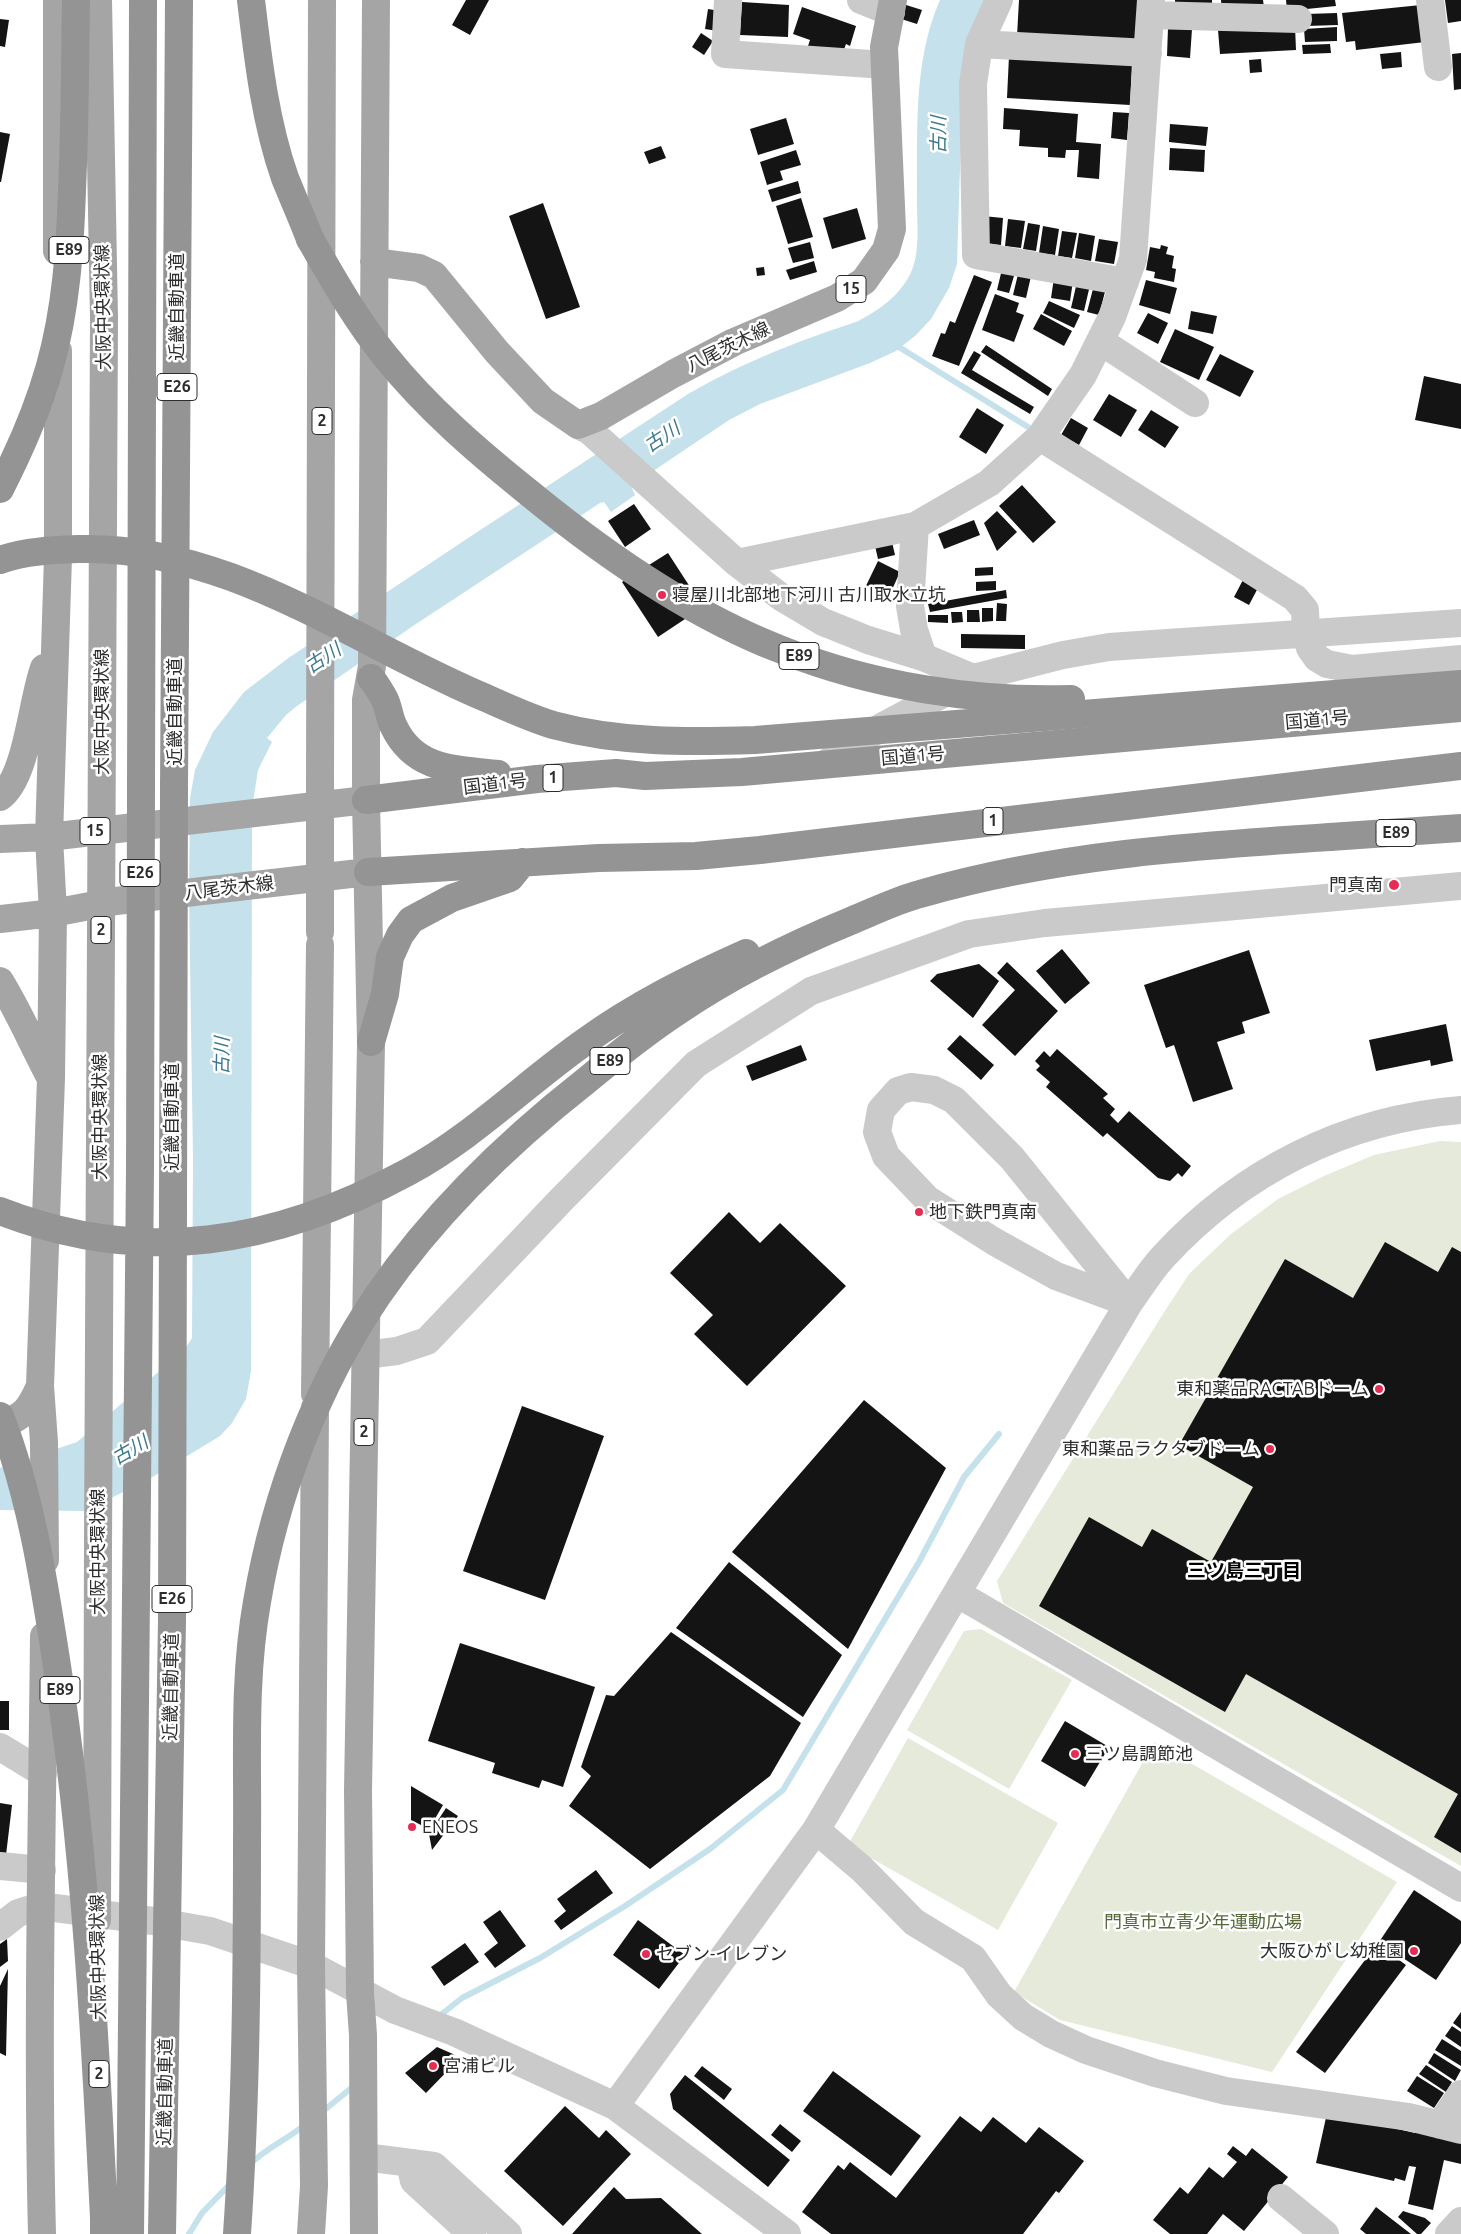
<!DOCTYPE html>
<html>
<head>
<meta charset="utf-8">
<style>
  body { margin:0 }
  canvas { display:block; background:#fff }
</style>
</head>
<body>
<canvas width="1461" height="2234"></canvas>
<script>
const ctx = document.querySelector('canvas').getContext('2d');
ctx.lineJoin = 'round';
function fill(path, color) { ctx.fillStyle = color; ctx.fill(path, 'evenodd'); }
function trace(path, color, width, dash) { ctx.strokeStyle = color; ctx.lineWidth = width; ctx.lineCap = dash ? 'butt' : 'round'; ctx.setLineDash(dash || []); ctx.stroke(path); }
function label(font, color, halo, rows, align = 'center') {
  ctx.font = font + ' Ubuntu,"Noto Sans JP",sans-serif'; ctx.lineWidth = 5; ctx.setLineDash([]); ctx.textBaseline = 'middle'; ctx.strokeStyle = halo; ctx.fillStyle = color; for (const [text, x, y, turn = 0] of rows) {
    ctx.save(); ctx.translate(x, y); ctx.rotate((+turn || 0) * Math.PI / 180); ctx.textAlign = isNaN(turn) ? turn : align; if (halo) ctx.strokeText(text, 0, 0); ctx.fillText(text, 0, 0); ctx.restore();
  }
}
const green = new Path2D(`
  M1440 1141 1461 1142V1866L1003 1603 997 1581 1161 1317 1189 1274 1231 1234 1278 1199 1324 1176 1374 1155Z
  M981 1629 1072 1680 1009 1789 907 1730 964 1631Z
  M908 1738 1058 1823 998 1930 848 1845Z
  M1154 1742 1397 1882 1272 2072 1060 2020 1014 1992Z`);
const water = new Path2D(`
  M940 0H990L962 103 957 264 949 288 931 319 916 335 896 351 870 363 760 404 729 420 631 486 635 495 611 512 604 502 600 503 413 626 297 706 286 715 267 738 272 742 258 770 252 809 251 1371 246 1399 232 1423 220 1436 146 1481 84 1511 0 1510V1468L77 1442 185 1349 192 1338 193 1159 189 893 190 798 195 770 213 732 244 692 287 659 459 544 688 394C744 362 795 342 856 322 881 310 909 289 915 260 919 242 917 221 917 203 918 136 912 63 940 0Z`);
const stream = new Path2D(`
  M894 344 1028 427
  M438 2017 462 1998 540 1958 625 1906 710 1849 783 1790 919 1562 964 1477 999 1434
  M322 2112 355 2085
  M249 2165C266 2148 288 2139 306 2124
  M189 2234 202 2213 232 2182`);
const building = new Path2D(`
  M466 0H489L470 35 452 25Z
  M1019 0H1140L1137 44 1017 36Z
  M1175 0H1212V6L1175 5Z
  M1221 0H1263L1264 7 1222 12Z
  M1286 0H1335L1336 6 1287 11Z
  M1445 0H1461V21L1448 23Z
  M742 2 789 5 788 37 740 35Z
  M903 4 922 10 917 24 898 18Z
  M1421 5 1425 42 1356 50 1355 41 1346 42 1342 13Z
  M802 7 856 26 850 46 846 44 841 58 808 46 810 40 793 34Z
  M708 9 720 11 718 31 705 29Z
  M1337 13 1338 25 1306 26V14Z
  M0 19 9 20 5 47 0 46Z
  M1295 26 1296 50 1220 54 1218 30Z
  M1337 27V41L1305 42 1304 29Z
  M1168 28 1192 29 1190 58 1167 56Z
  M701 33 713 41 704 55 692 47Z
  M1330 44 1331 53 1303 54 1302 45Z
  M1401 52 1402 67 1382 69 1380 54Z
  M1461 53V89L1454 90 1452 54Z
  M1009 56 1132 63 1130 105 1007 98Z
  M1261 59 1262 72 1250 73 1249 60Z
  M1004 108 1078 114 1076 142 1101 144 1099 179 1077 177 1079 150H1066L1065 158 1048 157V148L1019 146 1020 130 1003 129Z
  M1113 112 1129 113 1127 140 1111 138Z
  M786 118 794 144 758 155 750 129Z
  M1170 124 1208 127 1206 146 1169 142Z
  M0 132 10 134 1 182H0Z
  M661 146 666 158 649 164 644 152Z
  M1170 148 1205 150 1204 172 1169 170Z
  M796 150 801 165 780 171 783 180 767 185 760 162Z
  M798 181 801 193 772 202 768 190Z
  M801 198 813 237 788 244 776 206Z
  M543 203 580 307 546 319 509 216Z
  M857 208 866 239 832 249 823 218Z
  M983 216 1003 218 1001 245 980 243Z
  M1008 219 1025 221 1021 248 1005 246Z
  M1028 223 1040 225 1036 251 1023 249Z
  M1043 226 1059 229 1055 255 1039 253Z
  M1062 231 1077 233 1072 258 1058 256Z
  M1079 233 1095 236 1091 261 1075 258Z
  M1099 239 1118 242 1114 264 1095 261Z
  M810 242 814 258 793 263 788 248Z
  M1161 245 1168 247 1166 254 1174 256 1172 268 1176 269 1174 282 1154 278 1155 272 1146 270 1150 247 1160 249Z
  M814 261 817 272 790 280 786 270Z
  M1003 265 1016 269 1009 293 997 290Z
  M764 267 765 275 757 276 756 268Z
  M1019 270 1032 272 1026 298 1013 295Z
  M974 275 992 282 959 366 932 356 941 333 945 334 950 321 955 323Z
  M1054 278 1073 281 1070 301 1051 298Z
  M1146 280 1177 288 1170 314 1139 305Z
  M1077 282 1090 285 1084 311 1071 308Z
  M1094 285 1106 288 1099 315 1087 312Z
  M995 294 1019 303 1016 312 1024 315 1014 342 982 330Z
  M1049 301 1080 315 1074 328 1043 313Z
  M1191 311 1217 316 1213 334 1188 329Z
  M1148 313 1168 323 1158 344 1137 333Z
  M1041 314 1072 331 1064 346 1033 329Z
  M1175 329 1214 347 1199 380 1160 362Z
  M986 345 1052 389 1048 396 981 352Z
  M974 351 981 355 972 370 1034 407 1030 414 961 373Z
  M1220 354 1254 371 1240 397 1206 380Z
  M1424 376 1461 384V429L1415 420Z
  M1109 394 1137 410 1121 437 1093 420Z
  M977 408 1004 425 986 454 959 437Z
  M1151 410 1179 427 1165 448 1138 430Z
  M1071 418 1088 428 1079 445 1061 435Z
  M1022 485 1056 522 1033 543 999 506Z
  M634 504 651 529 625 547 608 521Z
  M997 511 1017 532 997 551 984 523Z
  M974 520 980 535 944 549 938 534Z
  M892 542 895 555 878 559 875 546Z
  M668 553 703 607 658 637 622 582Z
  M878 561 900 572 886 603 863 592Z
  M993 567V575L975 576V568Z
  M1244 578 1259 586 1249 605 1234 597Z
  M996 581V590L976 591V582Z
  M1006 590 1007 598 930 612 928 604Z
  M997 603 1007 604 1006 621H996Z
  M982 608H993V621L982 622Z
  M967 610H979L980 622H967Z
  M951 612H962L963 622 952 623Z
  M928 615H948V623L928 622Z
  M961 634 1025 635V649L961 648Z
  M1062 949 1090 983 1065 1004 1036 971Z
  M1249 950 1270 1013 1242 1022 1245 1033 1217 1042 1233 1089 1193 1102 1174 1045 1166 1048 1144 985Z
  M1007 962 1058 1011 1015 1056 982 1025 1015 990 997 973Z
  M979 964 999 981 973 1018 930 981 937 974Z
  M1446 1024 1453 1061 1431 1066 1430 1060 1376 1071 1369 1040Z
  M960 1035 994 1065 981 1080 947 1049Z
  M801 1045 807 1060 752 1081 746 1066Z
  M1057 1049 1108 1094 1103 1098 1115 1109 1110 1115 1118 1123 1129 1111 1191 1166 1182 1177 1178 1173 1170 1181 1158 1178 1107 1133 1103 1137 1046 1087 1050 1082 1036 1070 1040 1066 1035 1061 1044 1051 1050 1057Z
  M729 1212 760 1243 780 1223 846 1286 747 1386 694 1334 713 1315 670 1273Z
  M1385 1242 1438 1272 1452 1247 1461 1252V1853L1434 1837 1458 1794 1246 1674 1225 1712 1039 1606 1089 1517 1142 1547 1152 1529 1211 1562 1253 1487 1179 1445 1285 1259 1353 1298Z
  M864 1400 946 1468 848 1649 732 1552Z
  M522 1406 604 1436 545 1600 463 1571Z
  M729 1562 842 1655 803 1717 676 1628Z
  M671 1632 801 1723 770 1776 650 1869 569 1806 591 1776 581 1767 606 1695 614 1696Z
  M460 1643 595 1687 563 1787 542 1780 539 1788 492 1773 495 1763 428 1741Z
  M0 1701H9V1730H0Z
  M1065 1721 1109 1747 1085 1787 1041 1761Z
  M411 1786 443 1805 429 1829 411 1820Z
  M0 1803 12 1805 6 1855H0Z
  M446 1808 458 1816 432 1850 429 1834Z
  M596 1870 613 1893 561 1930 554 1921 566 1911 557 1899Z
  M1414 1890 1461 1921V1943L1436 1980 1379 1942Z
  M500 1910 526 1946 495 1968 484 1954 498 1943 483 1922Z
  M638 1920 685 1955 659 1989 613 1955Z
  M7 1939 8 1961 0 1967V1944Z
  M465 1943 479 1962 444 1986 431 1967Z
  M1377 1944 1406 1965 1325 2073 1296 2052Z
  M8 1969 6 2056 0 2053V1986Z
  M1461 2012V2029L1453 2023Z
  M1452 2026 1461 2032V2047L1445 2036Z
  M1442 2039 1461 2051V2066L1435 2050Z
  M437 2047 453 2054 459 2059 426 2093 405 2073Z
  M1434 2053 1461 2070 1455 2081 1428 2063Z
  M1426 2065 1452 2082 1446 2092 1419 2074Z
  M702 2066 732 2089 724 2100 694 2076Z
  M833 2071 921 2136 891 2176 803 2111Z
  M685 2075 790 2160 768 2187 673 2109 670 2094Z
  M1417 2076 1444 2093 1434 2108 1407 2091Z
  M565 2106 599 2138 606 2130 631 2154 563 2226 504 2171Z
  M1327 2113 1415 2133V2130L1461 2140V2164L1444 2160 1433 2210 1408 2204 1416 2167 1409 2166 1405 2181 1395 2178 1394 2181 1316 2163Z
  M960 2116 981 2132 993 2117 1026 2143 1039 2127 1084 2161 1059 2193 1056 2191 1023 2234H831L802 2212 838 2165 844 2170 850 2162 896 2198Z
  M780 2124 801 2141 792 2152 771 2135Z
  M1233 2146 1246 2156 1252 2148 1288 2177 1244 2231 1223 2214 1207 2234H1170L1153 2220 1180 2187 1188 2194 1209 2167 1223 2178 1237 2162 1227 2154Z
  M614 2187 626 2199 661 2198 702 2234H572Z
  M1376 2207 1411 2234H1366L1360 2229Z
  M1403 2211 1425 2218 1431 2223 1421 2234H1417L1398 2217Z`);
const minor = new Path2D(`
  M728 0 725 54 885 65
  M861 0 891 12
  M999 0 979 44 973 84 976 255 1125 282
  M1430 0 1438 67
  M1150 15 1298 19
  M979 44 1148 53
  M1100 341 1195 403
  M578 425 590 431 737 563 781 597 823 622 868 640 923 657 973 678
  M1040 437 1295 598 1305 610 1306 634 1310 648 1317 658 1327 664 1352 669 1461 659
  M915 526 910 606 914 630 923 657
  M737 563 915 526 989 483 1040 437 1083 375 1112 317 1133 259 1151 0
  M825 764 883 726 973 678 1063 655 1109 647 1461 623
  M911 1087 934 1090 954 1100 1012 1158 1129 1303 1056 1276 995 1242 927 1199 886 1156 877 1132 881 1110 898 1091Z
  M365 1355 397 1351 427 1341 562 1199 696 1064 811 991 969 934 1045 923 1461 886
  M958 1594 1461 1888
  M0 1747 43 1773
  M816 1830 862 1869 914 1922 973 1958 999 1995 1023 2017 1051 2034 1086 2050 1155 2073 1226 2091 1409 2117 1461 2130
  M0 1866 42 1870
  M0 1927 18 1913 40 1906 153 1921 210 1931 311 1965 395 2010 454 2032 615 2106 787 2234
  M615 2106 816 1830 1129 1303C1140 1288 1150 1271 1163 1257 1241 1172 1345 1119 1461 1110
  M1440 2125 1461 2094
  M365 2157 434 2166 508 2234
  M410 2164 414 2181 472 2234
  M1281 2198 1325 2234
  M1449 2234 1461 2221`);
const major = new Path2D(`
  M57 0V251
  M98 0 104 317
  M374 262 419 268 434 275 497 352 543 401 578 425 601 416 673 374 734 342 837 298 864 281 886 250 892 229 884 47 893 0
  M320 780 322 0
  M0 797C27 778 32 700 44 668
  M0 839 49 837 366 800
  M0 919 53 913 116 901 368 872
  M0 981C19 1012 33 1045 50 1077
  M0 1426C25 1415 29 1411 40 1386
  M45 1560 44 1442 40 1386 51 1078 53 913 49 837 58 557V351
  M97 1920 98 1543
  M42 2234C37 2035 42 1835 44 1636
  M311 2234 314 2186 311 1965 315 1408
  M364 2234 363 2035 360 1993 358 1790 371 1042 366 800V700L372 666 376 0`);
const highway = new Path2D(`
  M251 0C258 59 265 121 285 178 293 198 302 218 310 239
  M371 678C376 684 380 691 384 698 389 707 389 718 394 727 415 771 456 769 498 774
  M174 787 179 0
  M141 789 143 0
  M366 800 537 779 616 773 645 776 742 772 1461 708
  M1330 837 1461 828
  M368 872 599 858 696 856 760 850 1461 766
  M371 1042 385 994 390 957 400 935 411 920 452 898 510 878 523 862`);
const majorBridge = new Path2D(`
  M320 932V780
  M315 1394 320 945
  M98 1543 104 317`);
const highwayBridge = new Path2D(`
  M310 239C333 279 356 320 386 357 427 408 477 451 528 492 601 552 693 616 782 650 873 686 973 702 1071 699
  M0 489C20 450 38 409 50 366 66 309 70 249 72 190 75 126 75 63 76 0
  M0 560C25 551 53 550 79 549 228 545 354 643 486 698 508 708 530 718 553 725 620 743 687 742 755 740L1461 684
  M0 1211C144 1267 275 1244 408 1172 473 1137 526 1083 586 1041 636 1005 690 978 746 953
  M0 1416C31 1496 44 1582 57 1666 85 1849 95 2033 104 2218V2234
  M130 2234 140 1169 141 789
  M162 2234 172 1620 174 787
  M237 2234C246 2103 247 1971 247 1840 248 1761 243 1680 257 1602 275 1494 317 1385 378 1295 435 1212 508 1142 587 1080 616 1056 646 1032 678 1011 732 974 792 945 853 920 875 911 897 900 920 894 1054 855 1192 846 1330 837`);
const markers = [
  [662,595,5,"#e52d54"],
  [1394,885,6,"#e52d54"],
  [919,1212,5,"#e52d54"],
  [1379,1389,5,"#e52d54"],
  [1270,1449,5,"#e52d54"],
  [1075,1754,5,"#e52d54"],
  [412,1827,5,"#e52d54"],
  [1414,1951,5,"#e52d54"],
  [646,1954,5,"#e52d54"],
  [433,2066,5,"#e52d54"]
];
const shields = [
  [69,250,40],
  [851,289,30],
  [177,387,40],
  [322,421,20],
  [799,656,40],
  [553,778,20],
  [993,821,20],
  [95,831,30],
  [1396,833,40],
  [140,873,40],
  [101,930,20],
  [610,1061,40],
  [364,1432,20],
  [172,1599,40],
  [60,1690,40],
  [99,2074,20]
];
const shieldNames = [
  ["E89",69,250],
  ["15",851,289],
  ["E26",177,387],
  ["2",322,421],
  ["E89",799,656],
  ["1",553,778],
  ["1",993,821],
  ["15",95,831],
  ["E89",1396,833],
  ["E26",140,873],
  ["2",101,930],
  ["E89",610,1061],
  ["2",364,1432],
  ["E26",172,1599],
  ["E89",60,1690],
  ["2",99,2074]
];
const streetNames = [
  ["大阪中央環状線",103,307,-91],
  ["近畿自動車道",177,307,-90],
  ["八尾茨木線",728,347,-26],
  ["大阪中央環状線",102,712,-90],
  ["近畿自動車道",175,712,-90],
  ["国道1号",1317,720,-5],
  ["国道1号",913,756,-5],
  ["国道1号",495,784,-7],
  ["八尾茨木線",229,888,-7],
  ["大阪中央環状線",100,1117,-90],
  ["近畿自動車道",172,1117,-90],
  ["大阪中央環状線",98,1552,-90],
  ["近畿自動車道",171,1687,-89],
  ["大阪中央環状線",98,1957,-91],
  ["近畿自動車道",165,2092,-89]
];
const poiNames = [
  ["寝屋川北部地下河川 古川取水立坑",672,595],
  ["門真南",1383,885,"right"],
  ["地下鉄門真南",929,1212],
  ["東和薬品RACTABドーム",1369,1389,"right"],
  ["東和薬品ラクタブドーム",1260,1449,"right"],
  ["三ツ島調節池",1085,1754],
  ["ENEOS",422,1827],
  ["大阪ひがし幼稚園",1404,1951,"right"],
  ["セブン-イレブン",656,1954],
  ["宮浦ビル",443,2066]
];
const parkNames = [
  ["門真市立青少年運動広場",1203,1922]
];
const waterNames = [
  ["古川",939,135,-90],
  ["古川",662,437,-33],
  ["古川",323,658,-33],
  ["古川",222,1056,-89],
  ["古川",130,1450,-30]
];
const neighbourhoodNames = [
  ["三ツ島三丁目",1244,1571]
];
fill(green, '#e5eada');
fill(water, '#c5e1eb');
trace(stream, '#c5e1eb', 6);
fill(building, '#141414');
trace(minor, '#cacaca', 28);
trace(major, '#a5a5a5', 28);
trace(highway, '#949494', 28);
trace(majorBridge, '#a5a5a5', 28);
trace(highwayBridge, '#949494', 28);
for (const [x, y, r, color] of markers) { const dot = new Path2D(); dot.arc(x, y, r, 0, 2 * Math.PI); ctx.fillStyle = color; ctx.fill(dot); trace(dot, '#fff', 2); }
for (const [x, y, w] of shields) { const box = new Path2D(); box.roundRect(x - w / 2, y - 13.5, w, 27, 4); ctx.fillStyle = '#fff'; ctx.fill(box); trace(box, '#2d2d2d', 1); }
label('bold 16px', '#2d2d2d', null, shieldNames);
label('18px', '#2d2d2d', '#fff', streetNames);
label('18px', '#2d2d2d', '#fff', poiNames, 'left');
label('18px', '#56683a', '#fff', parkNames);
label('italic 19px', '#3b798e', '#fff', waterNames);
label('bold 19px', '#000', '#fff', neighbourhoodNames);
</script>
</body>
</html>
